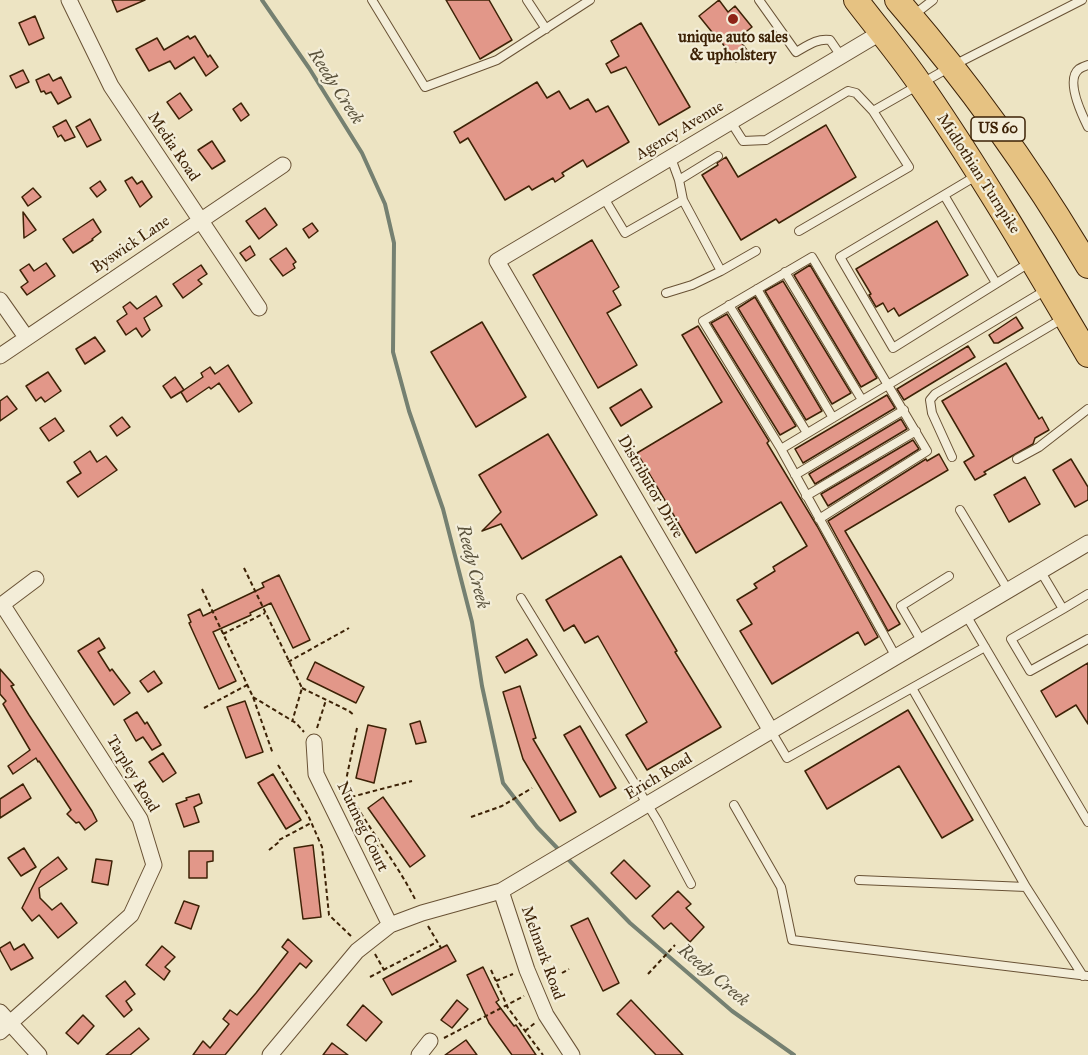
<!DOCTYPE html>
<html>
<head>
<meta charset="utf-8">
<style>
  body { margin:0 }
  canvas { display:block; background:#ede4c3 }
</style>
</head>
<body>
<canvas width="1088" height="1055"></canvas>
<script>
const ctx = document.querySelector('canvas').getContext('2d');
ctx.lineJoin = 'round';
function trace(path, color, width, dash) { ctx.strokeStyle = color; ctx.lineWidth = width; ctx.lineCap = dash ? 'butt' : 'round'; ctx.setLineDash(dash || []); ctx.stroke(path); }
function fill(path, color) { ctx.fillStyle = color; ctx.fill(path, 'evenodd'); }
function label(font, color, halo, rows, align = 'center') {
  ctx.font = font + ' "IM FELL Great Primer",serif'; ctx.lineWidth = 4.5; ctx.setLineDash([]); ctx.textBaseline = 'middle'; ctx.strokeStyle = halo; ctx.fillStyle = color; for (const [text, x, y, turn = 0] of rows) {
    ctx.save(); ctx.translate(x, y); ctx.rotate((+turn || 0) * Math.PI / 180); ctx.textAlign = isNaN(turn) ? turn : align; if (halo) ctx.strokeText(text, 0, 0); ctx.fillText(text, 0, 0); ctx.restore();
  }
}
const stream = new Path2D(`
  M262 0 309 68 362 153 385 204 394 243 393 352 409 411 443 509 472 622 482 686 503 783 537 827 561 852
  M566 857 630 923 732 1011 794 1055`);
const building = new Path2D(`
  M112 0H145L117 12Z
  M446 0H489L512 40 480 59Z
  M719 0 728 12 735 6 752 27 738 38 749 53 736 62 717 36 716 37 699 16Z
  M35 16 44 38 29 45 19 23Z
  M641 23 690 107 659 125 626 67 611 73 606 64 619 56 611 41Z
  M188 36 190 39 195 36 208 57 210 55 218 67 206 76 194 57 175 69 170 61 149 71 136 49 157 38 164 50Z
  M23 70 29 82 16 88 10 76Z
  M49 74 53 81 61 77 71 97 58 104 51 92 46 94 44 91 41 92 36 80Z
  M537 82 547 98 559 91 570 109 588 99 596 112 608 106 629 142 587 167 583 160 562 173 564 176 555 182 553 178 532 190 529 186 505 200 468 138 460 143 454 132Z
  M180 93 192 110 179 119 167 102Z
  M241 103 249 115 241 121 233 109Z
  M90 119 101 140 87 147 76 127Z
  M66 120 75 137 65 141 61 135 58 137 53 127Z
  M826 125 856 177 779 223 776 219 741 240 702 175 718 165 717 163 726 157 738 177Z
  M212 141 225 161 212 169 198 150Z
  M132 177 137 184 142 181 152 197 140 207 125 181Z
  M100 181 106 190 97 197 90 188Z
  M33 188 41 197 28 206 22 197Z
  M265 208 277 225 259 239 246 221Z
  M23 212 36 230 24 238Z
  M93 219 101 232 92 239 93 240 73 253 63 239Z
  M937 221 968 275 899 316 894 308 888 312 883 303 876 307 869 295 871 294 856 269Z
  M312 223 318 231 309 238 303 229Z
  M592 240 619 287 613 291 621 305 607 313 637 365 598 388 533 275Z
  M250 246 255 255 246 261 240 253Z
  M286 248 296 262 293 264 295 268 283 276 270 259Z
  M46 263 55 276 27 295 21 287 28 282 20 270 29 264 34 271Z
  M201 265 207 274 198 280 202 284 183 298 173 284Z
  M810 265 877 378 861 387 794 275Z
  M783 281 851 393 832 404 765 291Z
  M156 296 162 306 144 318 150 330 142 337 136 328 126 335 117 321 127 314 123 307 130 302 137 309Z
  M755 297 822 411 806 420 738 308Z
  M727 314 796 426 780 435 711 323Z
  M1016 317 1023 328 998 343H994L989 335Z
  M482 322 526 397 476 427 431 352Z
  M698 326 769 441 767 443 817 526 878 637 865 645 858 632 772 684 740 631 752 624 737 600 757 588 754 584 775 571 773 567 807 546 781 502 696 553 637 453 722 402 682 335Z
  M95 337 105 351 85 364 76 349Z
  M968 346 975 357 904 400 897 389Z
  M1006 363 1039 419 1042 417 1049 430 1035 438 1033 444 984 472 986 474 975 480 964 462 974 456 942 401Z
  M228 365 252 403 239 412 219 383 211 389 209 387 187 402 181 392 203 377 201 373 210 367 215 374Z
  M48 372 61 391 45 402 41 397 36 401 26 386Z
  M175 377 184 390 171 398 163 386Z
  M641 389 652 407 621 426 610 408Z
  M887 395 895 408 803 463 795 449Z
  M7 396 17 409 0 421V401Z
  M122 417 130 427 117 436 110 426Z
  M55 418 64 431 49 441 40 428Z
  M901 419 907 429 815 484 809 474Z
  M548 434 597 515 522 559 501 524 482 531 501 512 479 475Z
  M913 440 919 449 828 506 821 494Z
  M90 451 97 462 106 456 117 470 78 497 67 482 81 473 74 462Z
  M939 454 948 470 845 531 900 624 888 631 828 521 926 459 927 461Z
  M1071 459 1088 487V500L1075 507 1053 470Z
  M1025 477 1040 504 1009 522 994 495Z
  M621 556 677 651 675 652 721 727 647 770 626 735 647 722 598 636 585 643 574 625 564 631 546 600Z
  M279 575 310 640 293 648 271 603 250 613 251 615 213 632 236 681 219 689 189 623 191 622 188 615 200 609 203 616 264 587 262 583Z
  M99 638 105 648 98 652 110 671 112 669 130 693 114 705 78 651Z
  M527 639 537 655 505 673 496 657Z
  M315 662 364 687 356 703 307 679Z
  M1088 663V724L1076 705 1056 717 1041 691Z
  M0 669 14 685 11 686 29 715 92 811 97 821 85 830 79 822 76 823 67 814 71 810 39 761 38 762 36 758 13 774 8 766 30 750 3 704 6 701 0 694Z
  M154 671 162 683 148 692 140 681Z
  M520 686 536 738 533 739 576 812 560 821 523 759 503 692Z
  M245 701 263 752 246 758 227 707Z
  M908 710 973 820 942 838 899 766 827 809 805 771Z
  M137 712 145 724 147 722 161 745 152 750 143 737 136 741 124 720Z
  M420 721 426 742 416 744 410 724Z
  M368 725 386 729 374 783 356 778Z
  M580 726 616 788 600 797 564 735Z
  M163 753 176 773 163 782 149 762Z
  M273 774 301 820 286 829 258 783Z
  M23 784 31 798 0 818V799Z
  M199 794 202 803 194 807 199 822 184 827 176 804 187 800 186 798Z
  M383 797 425 856 410 867 368 808Z
  M313 845 321 917 303 919 294 848Z
  M24 848 36 867 21 876 8 858Z
  M189 851H213V861L207 862V878H189Z
  M58 857 67 869 39 888 40 898 52 910 61 903 77 923 58 938 39 915 32 921 22 908 41 870Z
  M96 859 112 861 108 885 92 882Z
  M624 860 650 886 636 899 611 873Z
  M678 891 691 904 686 908 704 927 690 942 671 923 664 929 652 916Z
  M184 901 199 906 191 929 175 923Z
  M588 918 619 983 603 991 571 926Z
  M288 939 312 961 306 968 300 963 225 1055H193L203 1041 210 1048 229 1024 223 1019 230 1010 237 1015 256 993 288 952 282 947Z
  M10 942 14 950 24 944 33 958 11 970 0 950V948Z
  M447 945 456 961 392 995 383 979Z
  M162 946 175 957 165 967 170 971 164 980 146 965Z
  M483 967 499 1000 496 1002 514 1026 516 1025 536 1055H512L489 1023 467 975Z
  M125 981 135 994 126 1001 132 1010 124 1017 106 996Z
  M457 1000 468 1009 452 1028 441 1020Z
  M631 1000 683 1055H656L617 1014Z
  M363 1005 382 1022 366 1041 347 1025Z
  M83 1015 94 1026 78 1044 66 1033Z
  M139 1028 149 1039 130 1055H106Z
  M466 1040 477 1055H445Z
  M332 1043 348 1055H323Z`);
const path = new Path2D(`
  M244 568 302 688 292 722
  M202 589 253 697 273 754
  M223 634 265 613
  M288 662 349 628
  M302 688 349 711 354 715
  M253 697 296 723 304 732
  M204 708 247 685
  M317 728 326 700
  M357 728 345 785C366 827 395 859 416 901
  M278 765 308 815 322 847 329 915 352 937
  M351 797 412 781
  M471 817 502 806 532 788
  M269 850 279 842V840L311 823
  M368 852 381 844
  M428 926 441 948
  M375 954 384 970
  M491 970 508 1008 543 1055
  M562 973 569 969
  M648 974 675 945
  M370 977 437 942
  M496 981 513 974
  M525 1031 535 1023
  M444 1038 524 996`);
const service = new Path2D(`
  M372 0 425 87 497 60 590 0
  M527 0 546 29
  M759 0 796 52C807 46 817 38 830 40L841 56
  M915 14 933 0
  M1088 65C1085 66 1082 67 1079 69 1065 80 1082 115 1088 127
  M731 122 743 141 766 140 848 91 856 93 873 111 952 66 1082 0
  M976 176 840 257 893 348 1029 263
  M679 180 718 156
  M944 195 996 283
  M604 198 625 233 683 200 679 180 671 158
  M799 231 909 167 873 111
  M721 271 756 251
  M785 272 862 400
  M757 289 833 418
  M666 293 692 285 721 271 683 200
  M729 305 807 433
  M781 449 703 321 812 257 927 451 819 519
  M952 457 932 413 930 400 935 394 1062 319
  M1017 459 1039 447 1088 409
  M795 475 904 410
  M806 496 916 431
  M960 510 1008 590
  M1041 572 1063 609 1011 639 1030 671 1088 639
  M521 598 657 820 691 884
  M1063 609 1088 594
  M966 615 1088 822
  M922 642 901 606 949 576
  M896 657 781 449 1046 290
  M912 688 1026 887
  M771 731 787 758 985 647
  M734 805 781 887 792 940 1088 976
  M859 880 1026 887 1083 976`);
const minor = new Path2D(`
  M69 0 111 86 259 308
  M0 300 26 337
  M0 356 283 165
  M0 606 36 579
  M771 731 497 261 880 33
  M314 742 316 774 390 925
  M501 891 527 970 546 1015 572 1055
  M0 1012 39 1055
  M0 1032 131 915 154 865 140 819 2 604
  M270 1055 357 951 390 925 422 913 501 891 1088 543
  M419 1055 430 1041`);
const primary = new Path2D(`
  M856 0C878 29 902 57 922 87 982 174 1035 265 1088 355
  M897 0C968 82 1033 173 1088 266`);
const markers = [
  [733,19,6,"#8f2418"]
];
const shields = [
  [998,129,54]
];
const shieldNames = [
  ["US 60",998,129]
];
const poiNames = [
  ["unique auto sales",733,38],
  ["& upholstery",733,56]
];
const streetNames = [
  ["Agency Avenue",680,131,-31],
  ["Media Road",173,147,56],
  ["Midlothian Turnpike",978,174,57],
  ["Byswick Lane",131,245,-34],
  ["Distributor Drive",650,487,60],
  ["Tarpley Road",132,774,59],
  ["Erich Road",659,777,-31],
  ["Nutmeg Court",362,827,64],
  ["Melmark Road",542,953,70]
];
const waterNames = [
  ["Reedy Creek",335,87,57],
  ["Reedy Creek",472,567,76],
  ["Reedy Creek",713,976,40]
];
trace(stream, '#758071', 4);
fill(building, '#e29789');
trace(building, '#3d2206', 1.5);
trace(service, '#695235', 10);
trace(minor, '#695235', 17);
trace(primary, '#3d2206', 26);
trace(path, '#3d2206', 2, [4.5, 3]);
trace(service, '#f3edd8', 8);
trace(minor, '#f3edd8', 15);
trace(primary, '#e6c282', 24);
for (const [x, y, r, color] of markers) { const dot = new Path2D(); dot.arc(x, y, r, 0, 2 * Math.PI); ctx.fillStyle = color; ctx.fill(dot); trace(dot, '#f3edd8', 2); }
for (const [x, y, w] of shields) { const box = new Path2D(); box.roundRect(x - w / 2, y - 12, w, 24, 4.5); ctx.fillStyle = '#f3edd8'; ctx.fill(box); trace(box, '#3d2206', 1.5); }
label('bold 15px', '#3d2206', null, shieldNames);
label('bold 16px', '#3d2206', '#f3edd8', poiNames);
label('16px', '#3d2206', '#f3edd8', streetNames);
label('italic 18px', '#59513b', '#f3edd8', waterNames);
</script>
</body>
</html>
